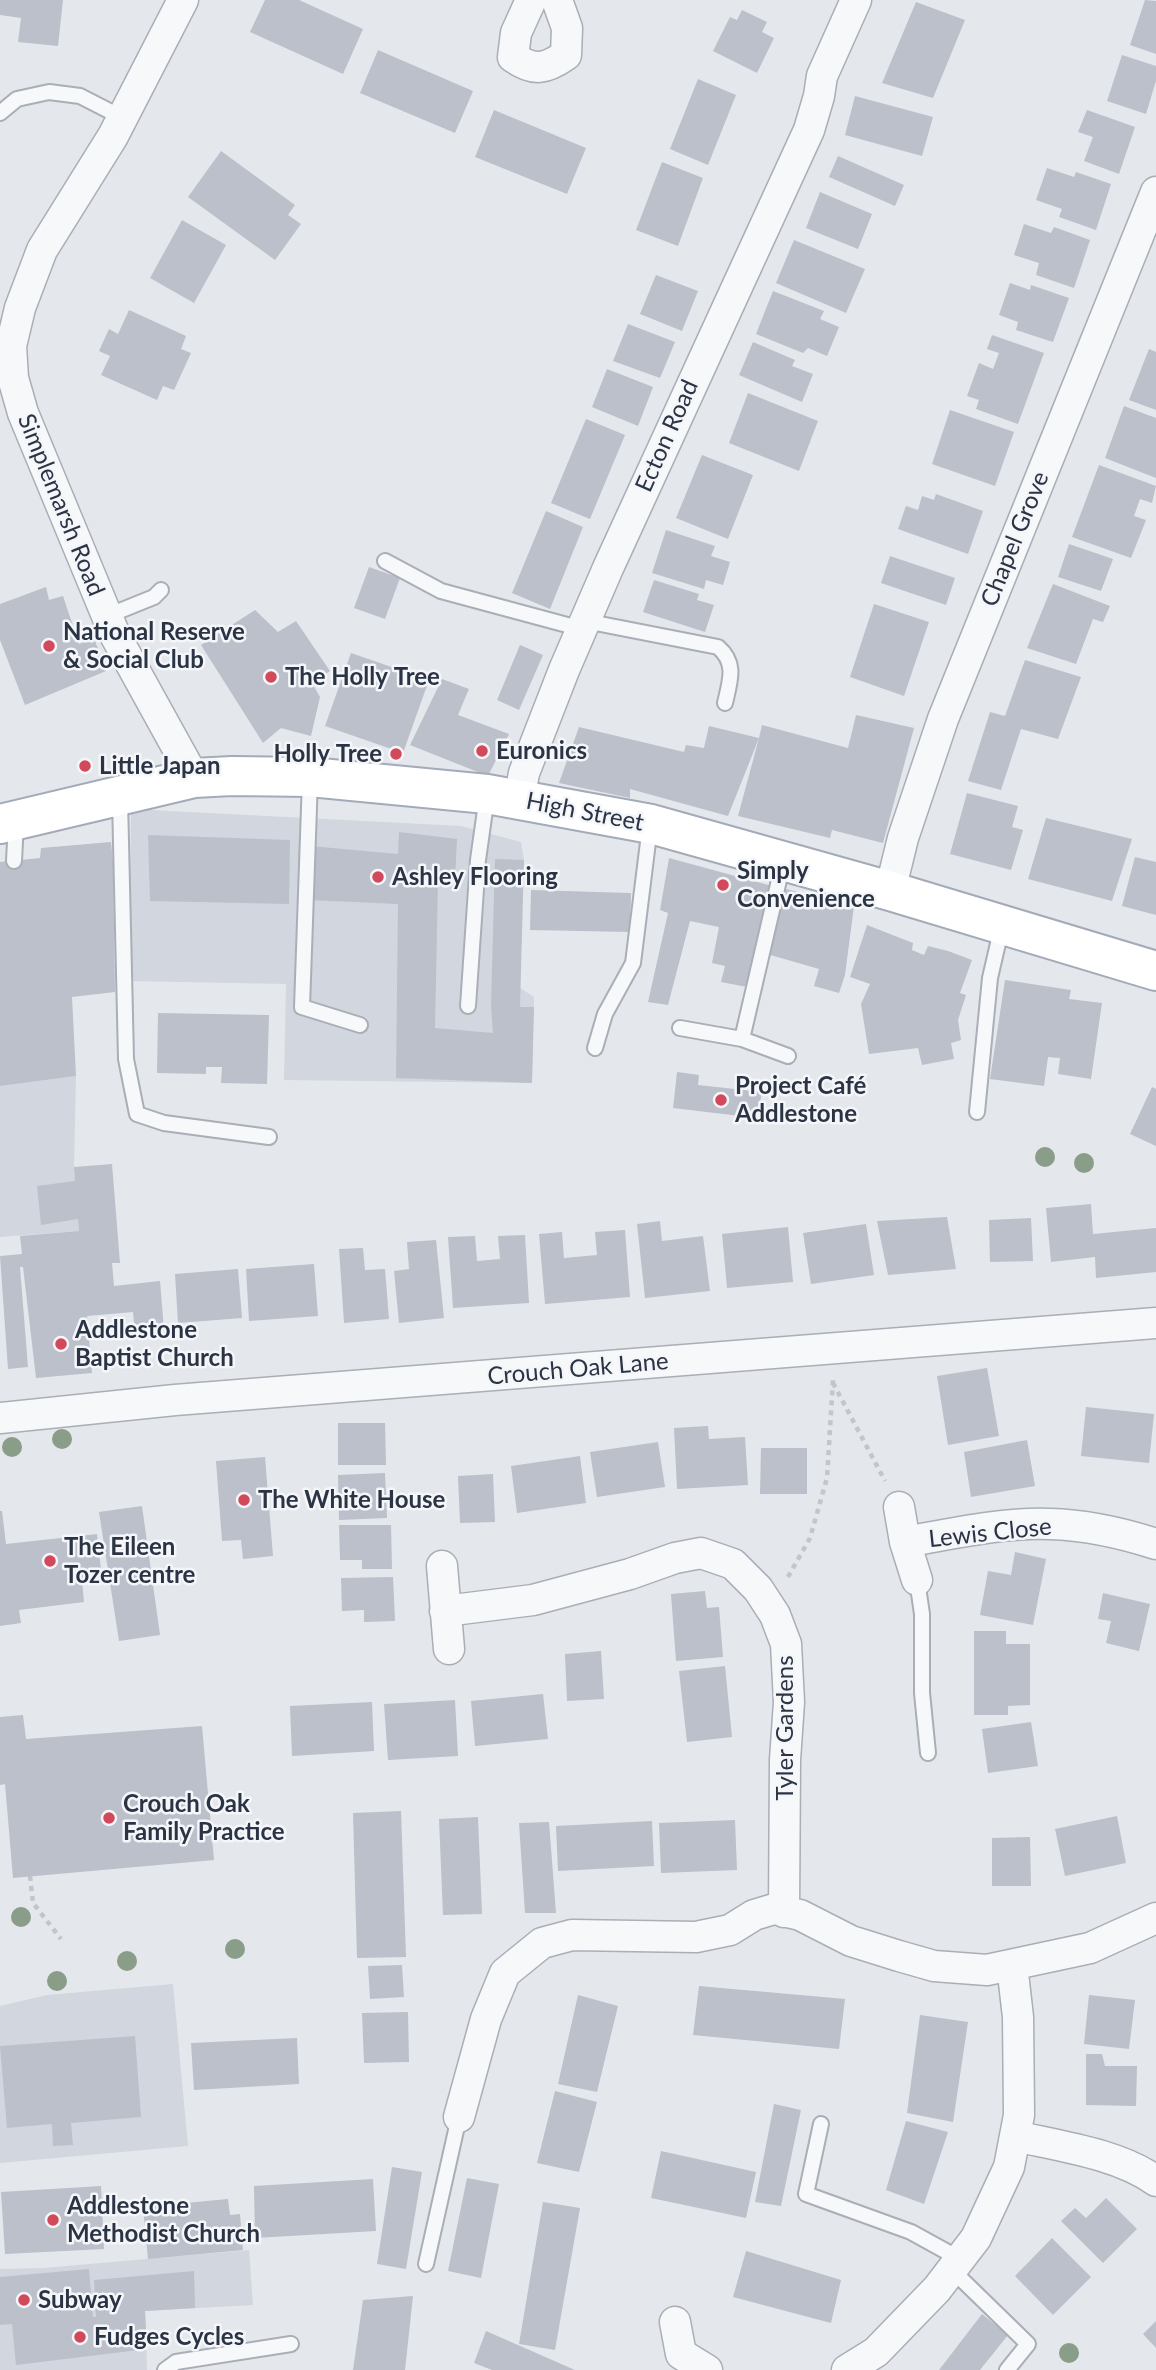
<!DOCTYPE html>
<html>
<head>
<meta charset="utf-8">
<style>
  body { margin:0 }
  canvas { display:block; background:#e4e7ec }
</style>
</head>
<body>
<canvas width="1156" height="2370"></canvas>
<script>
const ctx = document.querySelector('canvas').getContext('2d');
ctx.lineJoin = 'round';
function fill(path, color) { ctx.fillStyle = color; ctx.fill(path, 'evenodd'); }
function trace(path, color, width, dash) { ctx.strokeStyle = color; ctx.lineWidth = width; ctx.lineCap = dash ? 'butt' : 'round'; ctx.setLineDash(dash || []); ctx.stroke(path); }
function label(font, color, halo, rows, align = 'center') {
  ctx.font = font + ' Lato,sans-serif'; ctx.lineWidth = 5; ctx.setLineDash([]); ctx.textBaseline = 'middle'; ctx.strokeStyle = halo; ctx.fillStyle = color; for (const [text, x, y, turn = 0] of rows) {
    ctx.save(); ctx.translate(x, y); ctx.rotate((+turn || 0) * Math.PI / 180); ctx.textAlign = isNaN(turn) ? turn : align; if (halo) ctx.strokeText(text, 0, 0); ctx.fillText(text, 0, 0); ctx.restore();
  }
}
const built = new Path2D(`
  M131 809 461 826 521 842 524 860 517 986 534 997 532 1083 284 1080 286 984 129 981Z
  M76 1076 74 1167 79 1231 0 1237V1086Z
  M173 1984 188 2146 0 2163V2006L47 1995Z
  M249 2250 253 2305 145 2311 147 2370H0V2269L44 2268Z`);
const building = new Path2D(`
  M0 0H63L58 46 18 42 21 18 0 15Z
  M265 0H299L363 29 343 74 250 32Z
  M1145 0 1156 1V54L1130 45Z
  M916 2 965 20 933 98 882 83Z
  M742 10 767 22 762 32 774 38 757 73 713 51 730 17 737 20Z
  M378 50 473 91 455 133 360 93Z
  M1122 55 1156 66V81L1146 114 1107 101Z
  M698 79 736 95 708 165 670 149Z
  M855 96 933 117 922 156 845 135Z
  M494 110 586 148 567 194 475 157Z
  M1087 110 1135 127 1119 174 1084 161 1093 137 1078 132Z
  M221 151 295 205 288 215 301 224 275 260 188 197Z
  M838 156 904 185 895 206 829 177Z
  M662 162 703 178 678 246 636 230Z
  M1047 168 1074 177 1076 172 1111 184 1096 230 1059 217 1062 209 1036 200Z
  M820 192 872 214 858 249 806 228Z
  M182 220 226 245 194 303 150 278Z
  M1024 224 1051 233 1054 227 1090 240 1074 288 1036 275 1039 263 1014 255Z
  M794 240 865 269 846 313 776 283Z
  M656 275 698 291 682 331 640 314Z
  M1010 283 1030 290 1031 285 1069 298 1053 342 1016 330 1018 322 999 315Z
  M773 291 824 311 820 319 839 327 827 356 808 348 803 353 756 334Z
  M129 310 186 336 181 349 191 353 174 390 163 386 157 400 101 375 110 356 99 351 109 329 118 334Z
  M628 324 675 342 660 378 613 361Z
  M992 335 1044 353 1018 424 976 409 979 400 967 396 979 363 993 369 999 353 987 349Z
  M753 342 795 360 792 366 813 374 802 402 739 375Z
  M1149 349 1156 352V410L1129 400Z
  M607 369 653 387 638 426 592 407Z
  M748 393 818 421 799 471 729 443Z
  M1124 406 1156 418V478L1105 458Z
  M950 410 1014 432 995 486 932 464Z
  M586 419 625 435 590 519 551 503Z
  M702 455 753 475 728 539 676 518Z
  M1099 465 1156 486 1152 503 1140 499 1134 516 1146 520 1131 558 1072 537Z
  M936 494 983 511 968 554 898 529 906 506 918 510 922 496 934 500Z
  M546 511 583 527 550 609 512 593Z
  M666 530 715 546 711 556 730 562 723 585 706 580 704 589 652 573Z
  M1069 544 1113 559 1101 591 1058 577Z
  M890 556 955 578 946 605 881 583Z
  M369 567 400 578 385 619 354 608Z
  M654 580 699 594 697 600 714 605 705 632 643 612Z
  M1053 584 1110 606 1103 622 1093 619 1076 664 1027 648Z
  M46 587 49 600 63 596 79 644 94 638 106 671 25 705 0 640V604Z
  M874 604 929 622 904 696 850 677Z
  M255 610 278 632 296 621 330 671 312 683 320 697 311 736 281 728 263 743 201 645Z
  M520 645 543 655 519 710 497 700Z
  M351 653 429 680 403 753 325 726Z
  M1025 660 1081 677 1058 739 1021 729 1001 790 968 781 990 712 1005 716Z
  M442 679 469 689 458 715 509 734 488 776 410 745Z
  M856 715 914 728 883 843 832 830 830 838 738 816 759 738 728 816 630 789V798L559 783 579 727 684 752 686 745 704 748 709 726 759 738 762 725 848 748Z
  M967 793 1018 806 1012 827 1023 830 1011 870 950 854Z
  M1046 818 1132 839 1112 901 1028 879Z
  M399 832 457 839 455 880 438 879 435 1028 493 1033 491 1006 495 859 524 860 520 1007H534L532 1083 396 1078 398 904 308 900 310 846 398 854Z
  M148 835 290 840 289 904 150 901Z
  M111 842 113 861 115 992 72 997 76 1076 0 1086V862L40 858 41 848Z
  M1135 857 1156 862V915L1122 906Z
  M669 858 772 886 747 987 721 982 725 966 712 963 719 927 690 921 668 1005 648 1002 668 913 660 910Z
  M782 888 854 906 845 975 839 993 814 986 819 969 767 954Z
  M531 890 631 893 630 932 530 930Z
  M867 925 913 943 912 950 924 955 928 946 948 951 972 960 960 993 966 995 958 1020 961 1040 951 1043 954 1059 922 1065 918 1048 869 1054 861 1004 870 984 850 977Z
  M1005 980 1071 990 1069 999 1102 1003 1091 1079 1058 1074 1060 1058 1048 1057 1044 1086 990 1079Z
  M158 1013 269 1015 267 1084 221 1083 222 1067H206V1074L157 1073Z
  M677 1072 699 1075 698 1085 762 1092 757 1118 673 1108Z
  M1152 1087 1156 1089V1146L1130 1134Z
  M112 1164 120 1263H112L114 1286 160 1281 164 1330 135 1332 133 1312 87 1316 92 1373 36 1378 23 1267H20L28 1367 8 1369 0 1256 22 1254 20 1236 79 1231 78 1219 41 1225 37 1186 75 1181 74 1167Z
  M1091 1204 1093 1234 1156 1228V1272L1096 1278 1095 1257 1051 1262 1046 1208Z
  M947 1217 956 1269 888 1275 877 1221Z
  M1031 1218 1033 1261 990 1262 989 1220Z
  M660 1221 662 1241 703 1236 710 1291 645 1298 637 1224Z
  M866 1224 874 1275 811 1284 803 1233Z
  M788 1227 793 1282 727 1288 722 1234Z
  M625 1230 630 1297 545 1304 539 1234 562 1232 564 1258 597 1255 595 1232Z
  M525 1235 529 1303 453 1308 448 1237 475 1236 477 1261 500 1259 498 1236Z
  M436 1240 444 1318 399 1323 394 1271 409 1269 407 1242Z
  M363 1248 365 1270 385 1269 389 1319 344 1323 339 1249Z
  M314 1264 318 1316 249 1321 246 1269Z
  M238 1269 242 1318 178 1323 175 1274Z
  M987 1368 999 1436 948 1445 937 1376Z
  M1086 1407 1154 1414 1149 1463 1081 1456Z
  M338 1423H385L386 1465H338Z
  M708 1426 709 1439 745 1437 748 1485 677 1489 674 1428Z
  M1027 1440 1035 1486 971 1497 964 1452Z
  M658 1442 665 1487 597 1497 590 1452Z
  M761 1448H807V1494H760Z
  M580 1456 586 1503 517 1513 511 1466Z
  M265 1457 273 1556 243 1559 241 1540 222 1541 216 1461Z
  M385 1473 387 1518 339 1520 338 1475Z
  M493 1474 495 1522 460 1523 458 1476Z
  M142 1506 160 1635 119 1641 99 1512Z
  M0 1511H2L6 1544 97 1534 102 1578 82 1580 84 1602 19 1610 21 1623 0 1626Z
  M339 1525H391L392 1569H362V1560H340Z
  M1015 1552 1046 1559 1033 1625 980 1615 988 1571 1011 1575Z
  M393 1577 395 1621 364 1622V1610L342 1611 341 1578Z
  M705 1591 707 1608 719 1607 723 1657 676 1661 671 1594Z
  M1103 1593 1150 1604 1139 1651 1106 1643 1111 1621 1098 1619Z
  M974 1631H1006V1644H1030V1705L1008 1706V1715H974Z
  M601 1651 604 1699 567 1701 565 1654Z
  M725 1666 732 1737 687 1742 679 1671Z
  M543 1694 548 1739 475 1746 471 1701Z
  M455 1700 458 1756 388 1760 384 1704Z
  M372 1702 374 1751 292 1756 290 1706Z
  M23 1715 26 1739 202 1726 214 1860 13 1878 5 1784 0 1785V1717Z
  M1031 1722 1038 1766 988 1773 982 1729Z
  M401 1811 406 1957 357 1958 353 1813Z
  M1117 1816 1126 1863 1065 1876 1055 1829Z
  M478 1817 482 1914 443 1915 439 1819Z
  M735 1820 737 1870 661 1873 659 1823Z
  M652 1821 654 1866 558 1871 556 1826Z
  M549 1822 556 1913H525L519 1823Z
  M1030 1837 1031 1886H992V1838Z
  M402 1965 404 1997 370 1999 368 1966Z
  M699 1986 845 1999 839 2049 693 2035Z
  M578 1995 618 2006 597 2092 558 2084Z
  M1089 1995 1135 2000 1129 2049 1084 2044Z
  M408 2012 409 2062 364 2063 362 2013Z
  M920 2015 968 2022 953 2122 907 2113Z
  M135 2036 141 2117 71 2123 73 2145 53 2146 52 2124 7 2128 0 2046Z
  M297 2038 299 2084 194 2090 191 2043Z
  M1086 2054H1102L1105 2066H1137L1136 2106 1086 2105Z
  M555 2091 597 2102 579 2172 537 2163Z
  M774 2104 801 2110 781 2206 755 2202Z
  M906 2121 948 2132 924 2204 886 2190Z
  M661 2151 756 2172 746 2218 651 2198Z
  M392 2167 422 2172 406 2269 377 2264Z
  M467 2178 499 2184 481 2278 448 2271Z
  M373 2179 376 2231 255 2238 254 2186Z
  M101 2186 104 2249 5 2254 1 2192Z
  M1106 2198 1137 2229 1103 2263 1061 2221 1075 2208 1086 2218Z
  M228 2199 230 2215 240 2214 243 2250 148 2259 143 2207Z
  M543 2202 580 2208 555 2350 519 2344Z
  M1052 2238 1091 2277 1053 2315 1015 2276Z
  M746 2251 841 2280 831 2323 733 2297Z
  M89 2269 93 2317H96L94 2280 194 2271 195 2308 145 2311 147 2349 16 2365 12 2324 0 2325V2277Z
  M413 2296 405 2370H353L363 2300Z
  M982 2314 1008 2335 980 2370H939Z
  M1156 2321V2348L1143 2334Z
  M486 2331 575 2370H492L474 2363Z`);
const path = new Path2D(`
  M833 1383 885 1481
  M788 1577 810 1538 827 1478 833 1380
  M30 1876 33 1903 61 1939`);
const lane = new Path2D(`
  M0 113 17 99 49 92 80 96 123 118
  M385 561 441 591 582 629
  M107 616 154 597 161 590
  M585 621 718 647C737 663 730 681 725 703
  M310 779 302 1007 360 1025
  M120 799 126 1059 137 1114 164 1123 269 1137
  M14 861 16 822
  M468 1006 478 860 487 796
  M680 1028 742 1039 788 1056
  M742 1039 783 863
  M595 1048 605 1014 633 963 650 826
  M977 1112 990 978 1002 926
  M917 1580 922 1614V1693L928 1753
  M821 2124 806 2194 911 2232 960 2259
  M426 2264 459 2117
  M952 2270 1028 2344 1007 2370
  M165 2370 176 2362 291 2344`);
const street = new Path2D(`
  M183 0 113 136 42 250 20 308 11 346 13 378 23 413 107 616 115 635 194 778
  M531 0 516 33 513 57C534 72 546 69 566 55L567 28 557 0
  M519 800 524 773 564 670 608 568 809 130 819 96 822 76 856 0
  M890 891 903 838 943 719 1156 192
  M0 1418 175 1400 1156 1323
  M899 1507 905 1542 917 1580
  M905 1542C950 1534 1004 1522 1050 1524 1086 1525 1122 1533 1156 1544
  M442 1566 449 1649
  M445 1611 533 1600 630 1574 675 1558 701 1553 733 1564 758 1589 775 1615 786 1644 789 1702 785 1760 784 1912
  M459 2117 486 2019 505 1973 542 1943 572 1935 696 1937 730 1930 754 1915 774 1909 800 1915 851 1941 899 1956 934 1966 987 1970 1090 1948 1156 1918
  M1015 2136C1059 2146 1119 2154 1156 2181
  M675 2322 681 2354 707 2370
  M847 2370 876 2352 937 2289 976 2238 1009 2167 1019 2115 1018 2017 1012 1965`);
const primary = new Path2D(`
  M0 824 194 778 232 776 310 777 487 794 651 824 890 891 1156 971`);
const trees = [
  [1045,1157],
  [1084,1163],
  [62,1439],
  [12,1447],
  [21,1917],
  [235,1949],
  [127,1961],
  [57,1981],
  [1069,2353]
];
const markers = [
  [49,646,7,"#d1495b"],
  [271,677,7,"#d1495b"],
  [482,751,7,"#d1495b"],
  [396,754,7,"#d1495b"],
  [85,766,7,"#d1495b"],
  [378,877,7,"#d1495b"],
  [723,885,7,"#d1495b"],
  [721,1100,7,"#d1495b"],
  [61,1344,7,"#d1495b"],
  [244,1500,7,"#d1495b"],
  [50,1561,7,"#d1495b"],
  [109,1818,7,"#d1495b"],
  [53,2220,7,"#d1495b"],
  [24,2300,7,"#d1495b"],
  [80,2337,7,"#d1495b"]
];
const streetNames = [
  ["Ecton Road",667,436,-66],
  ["Simplemarsh Road",61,505,68],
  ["Chapel Grove",1015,539,-68],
  ["High Street",585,812,11],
  ["Crouch Oak Lane",578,1369,-5],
  ["Lewis Close",990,1533,-6],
  ["Tyler Gardens",785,1728,-90]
];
const poiNames = [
  ["National Reserve",63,632],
  ["& Social Club",63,660],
  ["The Holly Tree",285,677],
  ["Euronics",496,751],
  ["Holly Tree",382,754,"right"],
  ["Little Japan",99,766],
  ["Simply",737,871],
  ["Convenience",737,899],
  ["Ashley Flooring",392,877],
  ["Project Café",735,1086],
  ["Addlestone",735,1114],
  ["Addlestone",75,1330],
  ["Baptist Church",75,1358],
  ["The White House",258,1500],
  ["The Eileen",64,1547],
  ["Tozer centre",64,1575],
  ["Crouch Oak",123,1804],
  ["Family Practice",123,1832],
  ["Addlestone",67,2206],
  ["Methodist Church",67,2234],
  ["Subway",38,2300],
  ["Fudges Cycles",94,2337]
];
fill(built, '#d2d6de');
fill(building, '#bbc0ca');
trace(lane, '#a9aeb7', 18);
trace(street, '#a9aeb7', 33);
trace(primary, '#a3abb8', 42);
trace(path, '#c2c5cb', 4.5, [5, 5]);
trace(lane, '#f7f8fa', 14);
trace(street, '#f7f8fa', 30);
trace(primary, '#fff', 38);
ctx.fillStyle = '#899d89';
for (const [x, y] of trees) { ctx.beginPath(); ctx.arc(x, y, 10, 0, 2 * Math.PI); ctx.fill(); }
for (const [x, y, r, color] of markers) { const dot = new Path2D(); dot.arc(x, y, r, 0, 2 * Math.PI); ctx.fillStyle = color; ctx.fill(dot); trace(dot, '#f4f6f9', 2.5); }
label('24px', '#2b3445', '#f4f6f9', streetNames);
label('bold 24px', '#2b3445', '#f4f6f9', poiNames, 'left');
</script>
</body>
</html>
